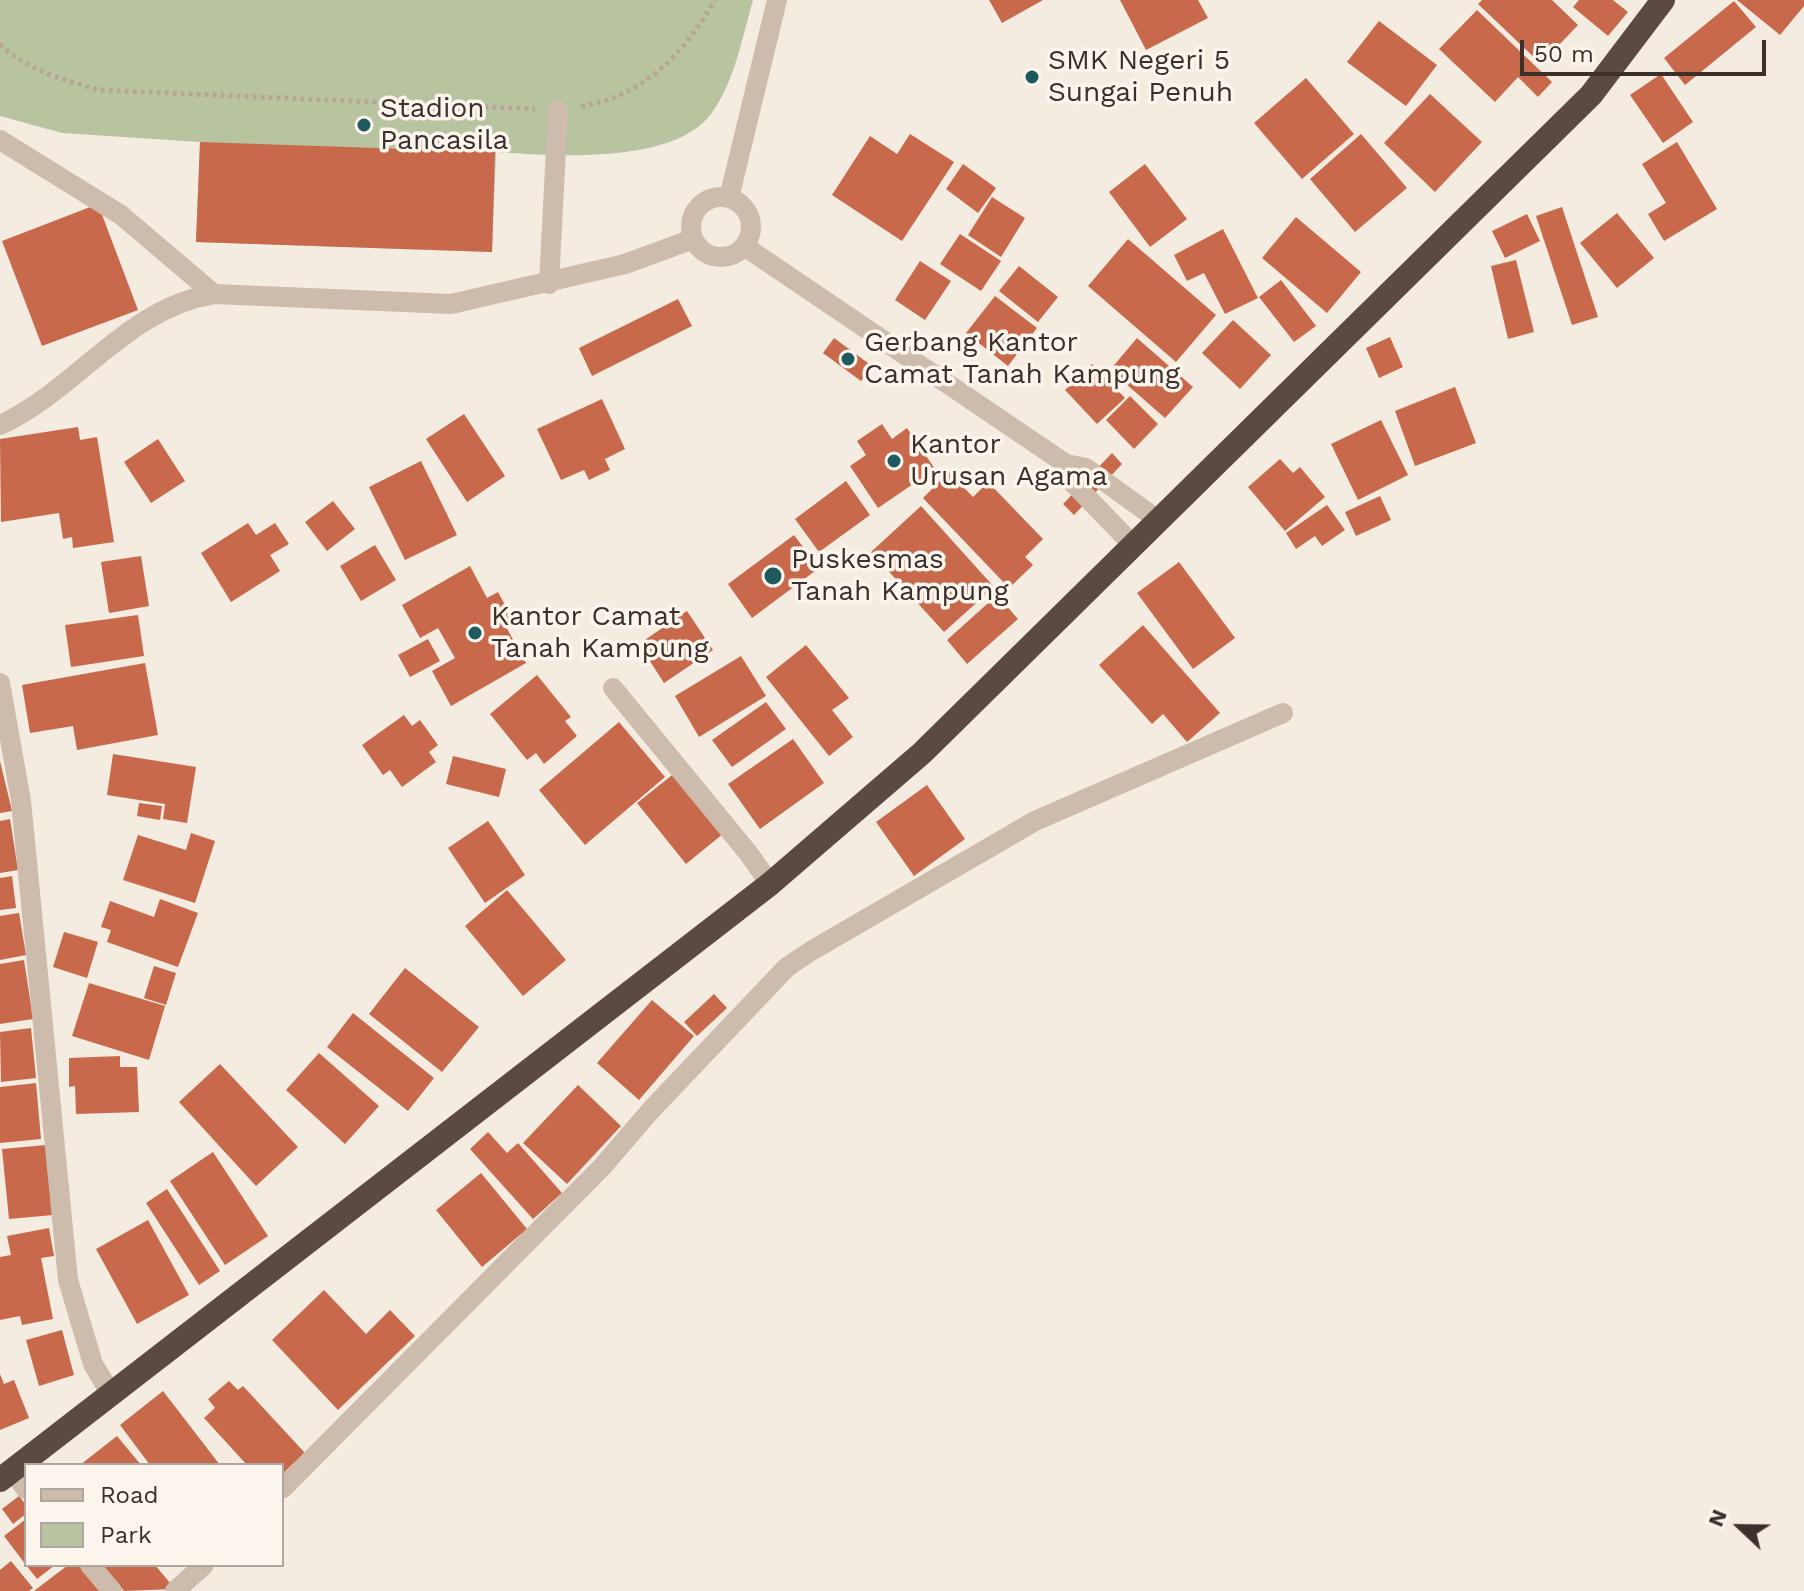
<!DOCTYPE html>
<html>
<head>
<meta charset="utf-8">
<style>
  body { margin:0 }
  #map { position:relative; width:1804px; height:1591px; overflow:hidden; background:#f4ebe1; font-family:"Work Sans",sans-serif }
  canvas { display:block }
  .legend { position:absolute; left:24px; top:1463px; width:260px; height:104px; box-sizing:border-box; background:#fbf5ee; border:2px solid #aea6a0; margin:0; padding:10px 14px; list-style:none; font-size:24px; color:#3b302b }
  .legend li { display:flex; align-items:center; gap:16px; height:40px }
  .legend b { width:40px; border:2px solid #aea6a0 }
  .north { position:absolute; left:1700px; top:1487px; width:80px; height:80px; -webkit-text-stroke:6px #fbf5ee; paint-order:stroke; rotate:292deg; font-size:22px; font-weight:700; line-height:32px; text-align:center; color:#3b302b }
  .north::after { content:''; display:block; margin:auto; width:28px; height:36px; background:#3b302b; clip-path:polygon(50% 0,100% 100%,50% 72%,0 100%) }
  .scale { position:absolute; left:1520px; top:40px; width:246px; height:36px; box-sizing:border-box; border:4px solid #3b302b; border-top:0; padding-left:10px; font-size:24px; line-height:28px; white-space:nowrap; color:#3b302b; -webkit-text-stroke:6px #fbf5ee; paint-order:stroke }
</style>
</head>
<body>
<div id="map">
<canvas width="1804" height="1591"></canvas>
<ul class="legend">
<li><b style="height:10px;background:#cdbbac"></b>Road</li>
<li><b style="height:22px;background:#b8c4a0"></b>Park</li>
</ul>
<div class="north">N</div>
<div class="scale">50 m</div>
</div>
<script>
const ctx = document.querySelector('canvas').getContext('2d');
ctx.lineJoin = 'round';
function fill(path, color) { ctx.fillStyle = color; ctx.fill(path, 'evenodd'); }
function trace(path, color, width, dash) { ctx.strokeStyle = color; ctx.lineWidth = width; ctx.lineCap = dash ? 'butt' : 'round'; ctx.setLineDash(dash || []); ctx.stroke(path); }
function label(font, color, halo, rows, align = 'center') {
  ctx.font = font + ' "Work Sans",sans-serif'; ctx.lineWidth = 7; ctx.setLineDash([]); ctx.textBaseline = 'middle'; ctx.strokeStyle = halo; ctx.fillStyle = color; for (const [text, x, y, turn = 0] of rows) {
    ctx.save(); ctx.translate(x, y); ctx.rotate((+turn || 0) * Math.PI / 180); ctx.textAlign = isNaN(turn) ? turn : align; if (halo) ctx.strokeText(text, 0, 0); ctx.fillText(text, 0, 0); ctx.restore();
  }
}
const green = new Path2D(`
  M0 0H753C742 38 735 81 711 114 673 165 553 156 496 152L492 252 196 242 200 142 62 133 0 116Z`);
const building = new Path2D(`
  M989 0H1043L1002 23Z
  M1120 0H1198L1208 18 1146 50Z
  M1482 0H1552L1578 25 1541 64 1478 4Z
  M1579 0H1613L1628 12 1608 36 1573 7Z
  M1737 0H1804V6L1780 35Z
  M1734 1 1756 27 1685 85 1664 58Z
  M1477 10 1552 82 1538 97 1518 77 1495 102 1439 49Z
  M1379 21 1437 65 1406 106 1347 62Z
  M1661 74 1693 122 1663 143 1630 95Z
  M1306 78 1354 134 1302 179 1254 123Z
  M1430 94 1482 142 1435 192 1384 143Z
  M910 134 954 162 902 241 832 195 870 136 897 154Z
  M1361 134 1407 188 1355 232 1310 179Z
  M200 142 495 152 492 252 196 242Z
  M1677 142 1717 209 1664 241 1648 214 1666 203 1642 164Z
  M963 164 996 188 978 213 946 189Z
  M1145 164 1187 219 1150 247 1109 192Z
  M992 197 1025 218 1001 257 968 235Z
  M98 204 138 310 42 346 2 241Z
  M1562 207 1598 317 1572 325 1536 216Z
  M1617 213 1654 258 1617 288 1580 243Z
  M1527 214 1540 241 1505 258 1492 231Z
  M1296 217 1361 272 1327 313 1262 258Z
  M1223 229 1258 298 1225 314 1204 273 1187 281 1174 255Z
  M960 234 1001 261 981 291 940 264Z
  M1128 239 1216 315 1176 362 1088 286Z
  M1516 260 1534 332 1508 339 1491 266Z
  M920 261 951 281 925 320 895 300Z
  M1019 266 1058 297 1038 322 999 291Z
  M1281 280 1316 326 1294 342 1259 297Z
  M995 296 1037 328 1008 366 966 333Z
  M678 299 692 326 592 376 579 348Z
  M1233 320 1271 355 1240 389 1202 353Z
  M1390 337 1403 367 1379 378 1366 348Z
  M834 338 872 366 861 381 823 353Z
  M1137 338 1193 387 1165 418 1110 370Z
  M1092 364 1125 398 1097 424 1065 390Z
  M1455 387 1476 443 1415 466 1395 411Z
  M1130 396 1158 424 1134 449 1106 420Z
  M602 399 625 449 605 459 610 470 589 480 584 470 561 480 537 429Z
  M464 414 505 476 467 502 426 439Z
  M1381 420 1408 475 1358 500 1331 444Z
  M882 424 892 439 907 428 935 469 878 508 850 466 866 455 857 441Z
  M78 427 80 440 97 437 114 542 73 548 72 537 63 539 59 513 1 522 0 439Z
  M158 439 185 481 151 503 124 462Z
  M1112 453 1122 464 1074 515 1063 504Z
  M1280 459 1293 473 1300 467 1325 497 1285 531 1248 487Z
  M421 461 457 535 405 560 369 487Z
  M949 472 973 497 988 482 1043 539 1025 557 1033 565 1009 588 923 498Z
  M846 481 870 515 819 552 795 519Z
  M1380 496 1391 520 1356 536 1345 512Z
  M333 501 355 529 327 551 305 522Z
  M1327 505 1345 530 1322 546 1315 536 1296 549 1286 533Z
  M921 506 994 587 944 632 871 552Z
  M248 523 256 535 275 523 289 544 270 555 280 571 231 602 201 553Z
  M794 535 819 568 752 618 728 584Z
  M375 545 396 580 361 601 340 566Z
  M141 556 149 606 109 613 101 562Z
  M1179 562 1235 638 1193 669 1137 593Z
  M470 566 487 598 498 592 513 620 505 625 526 663 451 706 432 671 455 658 438 628 420 638 402 605Z
  M997 595 1018 619 967 664 947 640Z
  M687 611 713 650 664 683 639 644Z
  M138 615 144 656 71 667 65 625Z
  M1143 625 1220 713 1187 742 1163 714 1152 724 1099 665Z
  M428 639 440 661 410 677 398 655Z
  M806 645 849 698 832 710 853 737 829 756 766 677Z
  M741 656 766 696 699 737 675 696Z
  M145 663 158 735 77 750 73 726 30 733 22 685Z
  M537 675 571 717 565 721 577 736 544 764 536 753 527 760 490 714Z
  M766 702 786 729 732 767 712 740Z
  M404 715 412 726 420 720 438 745 429 752 436 762 402 787 390 770 383 775 362 745Z
  M619 722 665 777 585 845 539 790Z
  M793 739 824 783 760 829 728 784Z
  M113 754 196 767 187 823 163 819 165 804 107 795Z
  M453 756 506 769 499 797 446 784Z
  M0 761 12 811 0 813Z
  M676 772 724 833 686 864 637 803Z
  M927 785 965 839 914 876 876 822Z
  M139 803 162 806 160 820 137 816Z
  M10 819 18 870 0 873V821Z
  M488 821 525 875 485 903 448 848Z
  M191 833 215 841 195 903 123 880 138 835 186 850Z
  M12 876 16 908 0 910V878Z
  M507 890 566 960 523 996 465 926Z
  M160 899 198 913 178 967 107 942 111 930 101 927 110 901 154 917Z
  M19 913 26 955 0 960V916Z
  M64 932 98 942 87 978 53 967Z
  M24 960 33 1019 0 1024V964Z
  M154 966 176 973 166 1005 144 998Z
  M405 968 479 1027 442 1072 369 1014Z
  M89 983 165 1006 149 1060 72 1036Z
  M714 994 727 1008 697 1036 684 1022Z
  M652 1000 694 1036 639 1100 597 1063Z
  M353 1013 434 1078 408 1111 327 1047Z
  M31 1028 36 1078 1 1082 0 1032Z
  M319 1053 379 1106 345 1144 286 1090Z
  M120 1056V1067H137L139 1112 76 1114 75 1086 69 1087V1058Z
  M220 1064 298 1147 256 1186 179 1102Z
  M36 1083 41 1139 0 1143V1087Z
  M578 1085 621 1126 567 1184 523 1143Z
  M488 1132 507 1153 518 1143 562 1193 533 1219 470 1149Z
  M46 1145 53 1215 9 1219 2 1149Z
  M213 1152 268 1236 225 1265 170 1181Z
  M481 1173 527 1229 482 1267 436 1210Z
  M167 1189 220 1271 199 1285 146 1203Z
  M148 1220 189 1295 137 1324 96 1249Z
  M49 1228 54 1256 41 1258 53 1319 22 1325 20 1316 0 1320V1257L11 1255 7 1236Z
  M324 1290 366 1334 390 1310 415 1336 338 1410 272 1340Z
  M62 1330 74 1375 39 1386 26 1340Z
  M0 1374 4 1384 14 1380 29 1418 0 1430Z
  M229 1381 238 1390 243 1386 305 1453 282 1474V1465H247L204 1418 215 1408 208 1399Z
  M163 1391 220 1465H150L120 1425Z
  M117 1436 141 1465H80Z
  M19 1496 26 1505V1514L13 1524 2 1509Z
  M26 1519V1565L4 1536Z
  M11 1561 33 1588 29 1591H0V1570Z
  M26 1565H55L37 1579Z
  M68 1565H86L106 1591H34Z
  M102 1565H155L175 1589 124 1591Z`);
const path = new Path2D(`
  M0 44C27 70 64 80 99 90L535 109
  M581 106C644 97 685 52 715 0`);
const minor = new Path2D(`
  M0 140 121 215 214 294
  M691 227a30 30 0 1 1 60 0a30 30 0 1 1-60 0Z
  M729 198 777 0
  M744 246 1066 464 1086 468 1158 520
  M549 284 558 110
  M0 425C78 389 126 308 214 294L451 304 625 264 693 239
  M1066 464 1073 483 1133 545
  M0 683 21 801 68 1280 93 1364 111 1394
  M613 688 749 854 770 884
  M12 1471 26 1489
  M282 1489 602 1167 651 1110 787 967 811 951 1035 821 1283 713
  M90 1565 112 1591
  M175 1591 204 1565`);
const highway = new Path2D(`
  M0 1480 770 884 922 753 1591 95 1663 0`);
const markers = [
  [1032,77,8,"#1f5a5e"],
  [364,125,8,"#1f5a5e"],
  [848,359,8,"#1f5a5e"],
  [894,461,8,"#1f5a5e"],
  [773,576,10,"#1f5a5e"],
  [475,633,8,"#1f5a5e"]
];
const poiNames = [
  ["SMK Negeri 5",1048,61],
  ["Sungai Penuh",1048,93],
  ["Stadion",380,109],
  ["Pancasila",380,141],
  ["Gerbang Kantor",864,343],
  ["Camat Tanah Kampung",864,375],
  ["Kantor",910,445],
  ["Urusan Agama",910,477],
  ["Puskesmas",791,560],
  ["Tanah Kampung",791,592],
  ["Kantor Camat",491,617],
  ["Tanah Kampung",491,649]
];
fill(green, '#b8c4a0');
fill(building, '#c8694b');
trace(path, '#b9a596', 5, [4, 4]);
trace(minor, '#cdbbac', 20);
trace(highway, '#5c4a42', 24);
for (const [x, y, r, color] of markers) { const dot = new Path2D(); dot.arc(x, y, r, 0, 2 * Math.PI); ctx.fillStyle = color; ctx.fill(dot); trace(dot, '#fbf5ee', 3); }
label('28px', '#3b302b', '#fbf5ee', poiNames, 'left');
</script>
</body>
</html>
